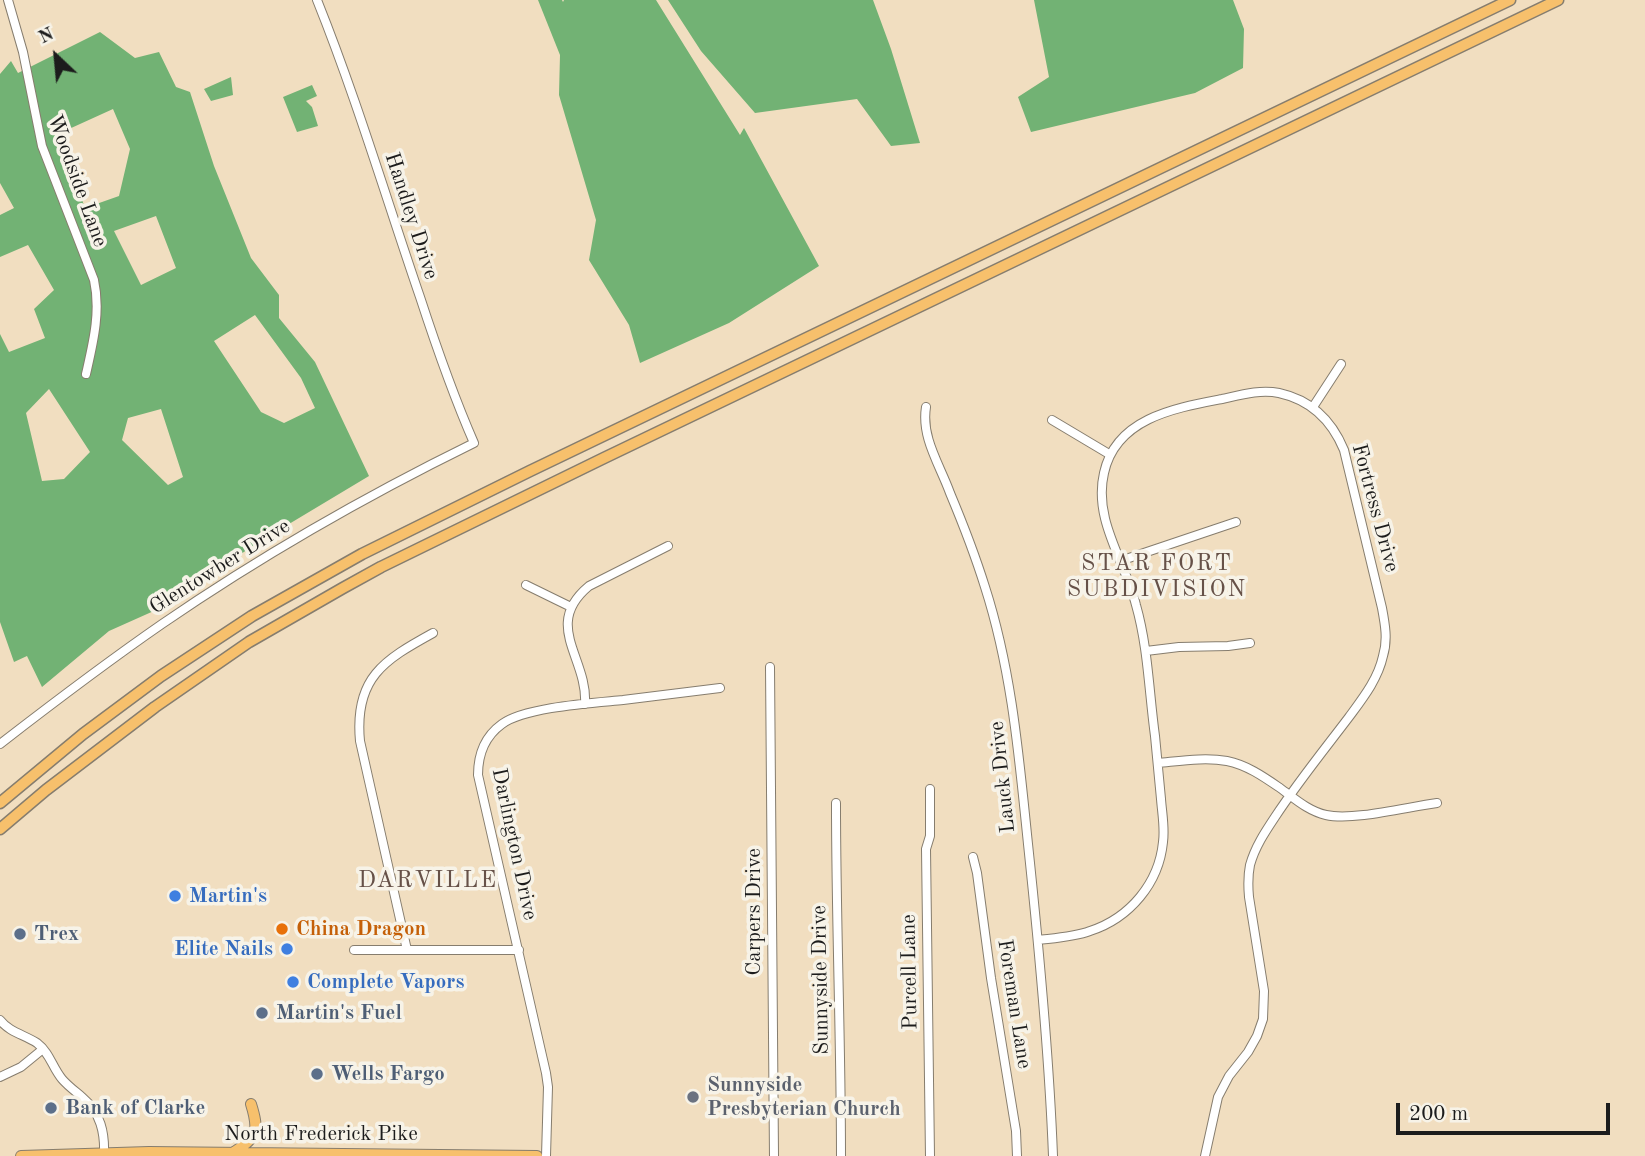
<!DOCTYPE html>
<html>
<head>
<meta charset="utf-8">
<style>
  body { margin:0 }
  #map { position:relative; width:1645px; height:1156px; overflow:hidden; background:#f1dec0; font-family:"Old Standard TT",serif }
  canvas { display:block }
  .north { position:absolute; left:21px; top:21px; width:70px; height:70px; -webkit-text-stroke:5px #f7f3e8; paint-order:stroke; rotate:334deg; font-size:19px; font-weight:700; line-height:28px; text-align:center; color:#1c1c1c }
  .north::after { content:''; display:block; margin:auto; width:24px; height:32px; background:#1c1c1c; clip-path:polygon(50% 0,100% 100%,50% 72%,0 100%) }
  .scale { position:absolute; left:1396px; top:1103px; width:214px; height:32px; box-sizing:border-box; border:4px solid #1c1c1c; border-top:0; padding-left:9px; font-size:21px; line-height:24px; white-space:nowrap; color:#1c1c1c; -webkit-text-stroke:5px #f7f3e8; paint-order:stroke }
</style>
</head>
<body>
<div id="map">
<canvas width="1645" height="1156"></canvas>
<div class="north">N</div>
<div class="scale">200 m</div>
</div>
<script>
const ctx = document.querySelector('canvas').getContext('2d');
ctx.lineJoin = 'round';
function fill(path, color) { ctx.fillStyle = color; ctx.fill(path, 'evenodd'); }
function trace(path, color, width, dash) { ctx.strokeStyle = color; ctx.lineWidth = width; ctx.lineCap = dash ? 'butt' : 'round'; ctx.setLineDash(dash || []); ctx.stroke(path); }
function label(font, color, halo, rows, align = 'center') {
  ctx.font = font + ' "Old Standard TT",serif'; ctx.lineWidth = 7; ctx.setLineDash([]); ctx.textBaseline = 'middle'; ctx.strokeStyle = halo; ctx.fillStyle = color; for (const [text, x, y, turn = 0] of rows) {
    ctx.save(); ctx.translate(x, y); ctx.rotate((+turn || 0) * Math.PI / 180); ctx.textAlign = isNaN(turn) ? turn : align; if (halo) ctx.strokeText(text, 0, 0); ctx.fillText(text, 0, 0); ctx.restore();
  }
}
const forest = new Path2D(`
  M538 0H562L563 2 564 0H656L740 135 744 128 819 266 729 323 640 363 629 325 589 260 596 220 559 95 560 55Z
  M668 0H873L891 49 920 143 891 146 857 99 755 113 701 51Z
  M1034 0H1233L1244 29 1243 68 1195 93 1031 132 1018 97 1049 77Z
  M100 32 135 58 159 52 176 87 190 92 214 166 251 258 279 295V318L315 362 369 476 259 542 156 610 109 631 42 687 27 656 14 662 0 622V334L9 352 45 338 34 309 54 290 28 245 0 257V215L14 208 0 183V74L11 61 18 73ZM113 109 130 149 119 196 85 208 58 134ZM156 216 176 268 141 285 114 231ZM255 315 301 378 315 408 284 423 261 412 214 341ZM49 389 90 452 64 479 42 481 26 413ZM161 409 183 477 168 485 122 440 128 418Z
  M231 77 233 95 211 101 204 89Z
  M312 85 317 96 306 101 312 107 318 126 297 132 283 97Z`);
const minor = new Path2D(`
  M8 0 23 52 42 146 94 280C101 312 93 343 86 374
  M926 407C921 438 940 465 950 493 963 524 975 555 985 587 1012 671 1019 757 1028 844 1039 948 1049 1051 1053 1156
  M1313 407 1341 364
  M1052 420 1109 454
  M1120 561 1236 522
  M526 585 571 607
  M1146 651 1179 647 1228 646 1250 643
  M770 667 774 1156
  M585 704C588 658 542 625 589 586L668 546
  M0 744C53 703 107 662 162 624 261 556 366 496 474 443 453 395 436 346 420 297 386 198 356 97 317 0
  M1158 763C1180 761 1205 757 1227 761 1247 765 1264 777 1280 788 1294 798 1308 811 1326 815 1353 821 1407 807 1437 803
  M836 803C836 921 841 1038 841 1156
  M973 857 977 873 991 978 1016 1131 1017 1156
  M1038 940C1055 938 1074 937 1090 931 1130 918 1159 883 1163 842 1165 828 1162 813 1161 799 1159 778 1157 757 1155 736 1149 692 1148 647 1136 605 1125 561 1093 520 1104 473 1116 418 1175 408 1222 399 1240 395 1260 389 1279 393 1311 400 1332 421 1344 450L1382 608C1385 624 1388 640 1383 656 1378 679 1363 698 1349 717 1324 750 1298 782 1275 817 1265 832 1255 847 1250 865 1248 875 1248 886 1249 897L1264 991 1263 1019 1257 1036 1248 1052 1229 1076 1218 1097 1205 1156
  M354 950H519
  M407 950 360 741C354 678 384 660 433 633
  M0 1020C9 1032 25 1035 37 1043 50 1053 52 1067 62 1079 68 1086 75 1091 82 1097 101 1113 105 1133 104 1156
  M0 1077 21 1067 43 1049
  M546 1156 548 1087 546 1073 478 775C478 755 484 737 502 724 525 707 593 703 623 700 655 696 688 692 720 688
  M930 1156 926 849 930 836V789`);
const major = new Path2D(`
  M234 1152C258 1137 259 1130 251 1104
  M21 1156 149 1152 537 1156`);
const highway = new Path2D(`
  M0 803 83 734 161 676 252 616 362 554 530 471 1510 0
  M0 829 46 790 155 707 249 642 343 588 381 567 604 458 1558 0`);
const markers = [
  [175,896,7,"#3f7fe0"],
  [282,929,7,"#e8710a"],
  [20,934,7,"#5c6f8a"],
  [287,949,7,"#3f7fe0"],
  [293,982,7,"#3f7fe0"],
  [262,1013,7,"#5c6f8a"],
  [317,1074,7,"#5c6f8a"],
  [693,1097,7,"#6b7280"],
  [51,1108,7,"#5c6f8a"]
];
const streetNames = [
  ["Woodside Lane",77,181,70],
  ["Handley Drive",411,216,72],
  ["Fortress Drive",1375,508,75],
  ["Glentowber Drive",220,567,-32],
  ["Lauck Drive",1003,777,-96],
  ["Darlington Drive",514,844,78],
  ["Carpers Drive",754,912,-90],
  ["Purcell Lane",910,972,-91],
  ["Sunnyside Drive",821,980,-91],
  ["Foreman Lane",1014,1004,81],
  ["North Frederick Pike",321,1134]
];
const shopNames = [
  ["Martin's",189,896],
  ["Elite Nails",273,949,"right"],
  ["Complete Vapors",307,982]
];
const foodNames = [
  ["China Dragon",296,929]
];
const serviceNames = [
  ["Trex",34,934],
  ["Martin's Fuel",276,1013],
  ["Wells Fargo",331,1074],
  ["Bank of Clarke",65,1108]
];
const worshipNames = [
  ["Sunnyside",707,1085],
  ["Presbyterian Church",707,1109]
];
const neighbourhoodNames = [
  ["STAR FORT",1157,564],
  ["SUBDIVISION",1157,590],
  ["DARVILLE",428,881]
];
fill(forest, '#72b274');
trace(minor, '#867d6e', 10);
trace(major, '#867d6e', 12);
trace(highway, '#867d6e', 13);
trace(minor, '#fff', 8);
trace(major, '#f7c06c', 10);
trace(highway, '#f7c06c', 10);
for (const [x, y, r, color] of markers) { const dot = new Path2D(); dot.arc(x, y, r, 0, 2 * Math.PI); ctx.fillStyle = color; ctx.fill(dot); trace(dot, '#f7f3e8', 2.5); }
label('21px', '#1c1c1c', '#f7f3e8', streetNames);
label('bold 21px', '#366cbe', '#f7f3e8', shopNames, 'left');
label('bold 21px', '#c56008', '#f7f3e8', foodNames, 'left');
label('bold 21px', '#4e5e75', '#f7f3e8', serviceNames, 'left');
label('bold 21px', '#5b616d', '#f7f3e8', worshipNames, 'left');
ctx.letterSpacing = '2px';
label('23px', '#665148', '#f7f3e8', neighbourhoodNames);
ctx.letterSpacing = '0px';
</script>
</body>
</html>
